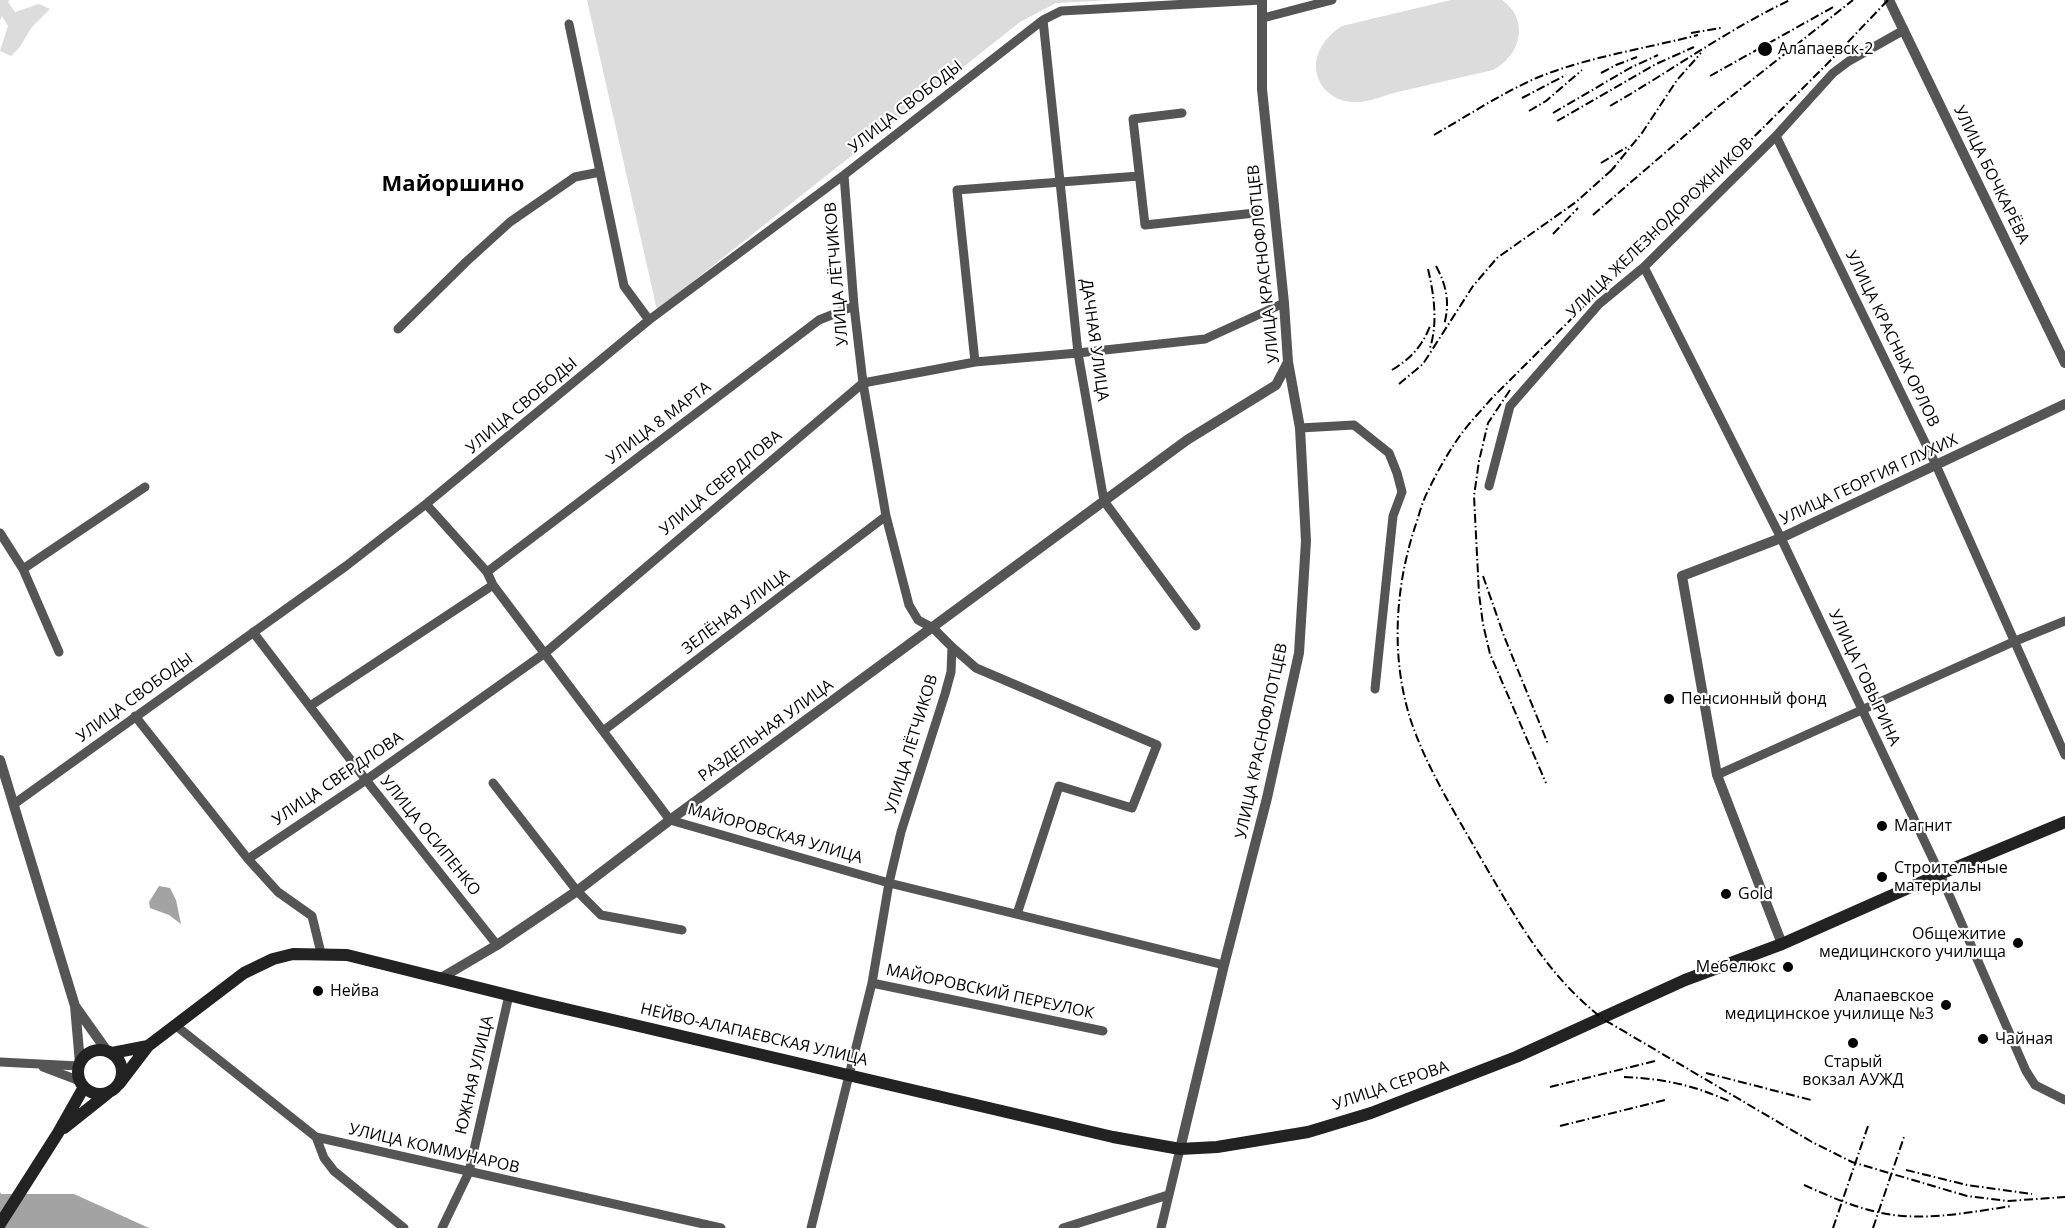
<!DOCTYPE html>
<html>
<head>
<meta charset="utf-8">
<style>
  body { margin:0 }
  canvas { display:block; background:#fff }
</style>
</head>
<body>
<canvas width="2065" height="1228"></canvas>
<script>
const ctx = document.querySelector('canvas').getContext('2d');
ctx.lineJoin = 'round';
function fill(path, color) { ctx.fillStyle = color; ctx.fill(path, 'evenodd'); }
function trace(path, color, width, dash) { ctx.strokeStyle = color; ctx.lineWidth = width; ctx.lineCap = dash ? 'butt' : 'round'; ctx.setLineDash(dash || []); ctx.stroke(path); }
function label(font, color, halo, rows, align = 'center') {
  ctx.font = font + ' "Open Sans",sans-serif'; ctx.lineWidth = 4.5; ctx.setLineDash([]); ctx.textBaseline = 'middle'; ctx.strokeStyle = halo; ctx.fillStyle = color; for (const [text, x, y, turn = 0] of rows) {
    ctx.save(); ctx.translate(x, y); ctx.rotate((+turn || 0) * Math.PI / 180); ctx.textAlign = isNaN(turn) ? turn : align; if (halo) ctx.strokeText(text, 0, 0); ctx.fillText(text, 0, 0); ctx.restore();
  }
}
const green = new Path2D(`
  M0 0H9L8 2 15 12 39 4 50 9 32 27 19 48 11 56 0 51 8 26 2 16 0 20Z
  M587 0H1111L1056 3 1020 22 657 310Z
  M1451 0H1502C1530 20 1521 55 1493 70 1461 77 1429 85 1398 92 1385 95 1370 102 1357 102 1336 103 1317 89 1316 67 1316 49 1328 35 1342 26Z`);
const water = new Path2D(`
  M159 886 170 888 176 900 181 924 169 915 150 908 149 902Z
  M0 1192 1 1194H74L149 1228H0Z`);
const minor = new Path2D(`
  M1263 18 1332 0
  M1043 20 1078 353 1104 501 1196 626
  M569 24 624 286 649 320
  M1182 113 1133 119 1145 225 1255 213
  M1776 136 1936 465 2065 755
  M1644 267 1781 538 1940 874 2026 1071 2035 1085 2065 1100
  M398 329 466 262 510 222 575 177 600 172
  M975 362 957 190 1139 176
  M1300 428 1354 425 1389 453 1397 473 1402 492 1393 516 1375 689
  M1489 486 1510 406 1599 304 1644 267 1776 136 1833 73 1849 61 1904 30
  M426 504 487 572 493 585 670 820 889 883 1224 965
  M0 533 23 569 59 652
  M23 569 145 487
  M487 572 819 320 854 306
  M253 632 366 780 497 945
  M952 647 976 668 1157 745 1132 808 1059 786 1017 914
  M310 706 493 585
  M135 716 248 859 278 892 312 916 321 953
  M603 731 886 516
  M1717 775 2013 642 2065 621
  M493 783 577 891 601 915 682 930
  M14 804 346 566 426 504 649 320 844 175 1043 20 1061 11 1262 0
  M248 859 366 780 545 653 863 383 975 362 1078 353 1205 339 1284 303
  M872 983 1103 1031
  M175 1025 316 1137 721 1228
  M0 1062 79 1066
  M43 1067 80 1081
  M316 1137 324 1158 334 1171 404 1228
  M442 1228 469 1172 509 995
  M811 1228 872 983 889 883 901 832 945 694 951 672 952 647 933 628 918 620 909 605 886 516 863 383 854 306 844 175
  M1063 1228 1168 1195
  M1161 1228 1180 1149`);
const tertiary = new Path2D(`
  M1889 0 2065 363
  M0 760 75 1006 80 1063
  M1782 944 1717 775 1682 576 1781 538 2065 404
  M441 978 497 945 577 891 670 820 1187 440 1276 385 1288 362
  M75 1006 107 1051
  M1180 1149 1224 965 1267 798 1299 653 1306 541 1300 428 1288 362 1284 303 1262 89V0`);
const secondary = new Path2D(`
  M78 1072a22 22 0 1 1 44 0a22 22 0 1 1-44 0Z
  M112 1053 148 1046
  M119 1084 148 1046 244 973 273 959 293 954 347 955 536 1002 1113 1137 1180 1149 1217 1147 1308 1132 1371 1113 1516 1057 1685 980 1782 944 1940 874 2065 822
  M64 1128 108 1093
  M0 1224 58 1133 84 1087`);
const rail = new Path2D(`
  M1888 0 1827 64 1492 398C1480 412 1467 425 1457 440 1446 456 1436 474 1428 491 1423 500 1420 511 1417 521 1395 584 1390 657 1411 721 1428 771 1457 816 1483 862 1519 923 1547 975 1603 1019L1812 1142 1852 1162 1967 1196 2008 1201 2065 1197
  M1691 33 1721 28
  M1601 73 1616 65 1637 57
  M1710 76 1835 6
  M1522 98 1566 75
  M1610 106C1671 71 1727 30 1790 0
  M1529 111 1546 101 1582 70
  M1553 113 1630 68 1658 55
  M1557 121 1656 64 1694 47
  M1434 135C1467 116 1499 95 1534 79 1586 57 1644 49 1698 35
  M1601 163 1627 147
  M1610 172 1642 133 1677 80 1701 53
  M1593 215 1719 106 1853 0
  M1553 234 1578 208
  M1436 266C1447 286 1450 304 1444 325
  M1428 269C1434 294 1438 323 1430 348
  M1392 370C1410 359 1422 347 1430 326
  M1399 384 1423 364 1473 286 1497 258 1576 202 1615 167
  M1510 390 1488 423 1479 461 1474 496 1479 594 1483 624 1490 654 1546 783
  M1483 576 1504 636 1548 744
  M1706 1073 1811 1100
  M1624 1077C1666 1079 1693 1085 1731 1102
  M1550 1087 1655 1061
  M1560 1126 1665 1100
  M1906 1170 1967 1185 2032 1194
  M1804 1185C1831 1197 1858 1209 1887 1214 1928 1221 1971 1212 2012 1206
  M1833 1228 1868 1126
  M1873 1228 1904 1137`);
const markers = [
  [1765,49,8,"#000"],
  [1669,699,6,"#000"],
  [1882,826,6,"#000"],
  [1882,877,6,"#000"],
  [1726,894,6,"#000"],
  [2018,943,6,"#000"],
  [1788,967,6,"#000"],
  [318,991,6,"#000"],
  [1946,1005,6,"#000"],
  [1983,1039,6,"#000"],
  [1853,1043,6,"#000"]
];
const poiNames = [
  ["Алапаевск-2",1778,49],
  ["Пенсионный фонд",1681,699],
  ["Магнит",1894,826],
  ["Строительные",1894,868],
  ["материалы",1894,886],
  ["Gold",1738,894],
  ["Общежитие",2006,934,"right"],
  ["медицинского училища",2006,952,"right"],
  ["Мебелюкс",1776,967,"right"],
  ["Нейва",330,991],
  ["Алапаевское",1934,996,"right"],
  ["медицинское училище №3",1934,1014,"right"],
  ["Чайная",1995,1039],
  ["Старый",1853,1062,"center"],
  ["вокзал АУЖД",1853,1080,"center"]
];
const streetNames = [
  ["УЛИЦА СВОБОДЫ",906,107,-38],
  ["УЛИЦА БОЧКАРЁВА",1991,175,64],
  ["УЛИЦА ЖЕЛЕЗНОДОРОЖНИКОВ",1660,228,-44],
  ["УЛИЦА КРАСНОФЛОТЦЕВ",1264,264,-96],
  ["УЛИЦА ЛЁТЧИКОВ",837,274,-95],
  ["УЛИЦА КРАСНЫХ ОРЛОВ",1892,339,64],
  ["ДАЧНАЯ УЛИЦА",1094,340,82],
  ["УЛИЦА СВОБОДЫ",522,406,-40],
  ["УЛИЦА 8 МАРТА",659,423,-37],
  ["УЛИЦА ГЕОРГИЯ ГЛУХИХ",1869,480,-25],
  ["УЛИЦА СВЕРДЛОВА",721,483,-40],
  ["ЗЕЛЁНАЯ УЛИЦА",736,612,-37],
  ["УЛИЦА ГОВЫРИНА",1864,678,65],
  ["УЛИЦА СВОБОДЫ",135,698,-36],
  ["РАЗДЕЛЬНАЯ УЛИЦА",766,731,-36],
  ["УЛИЦА КРАСНОФЛОТЦЕВ",1262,741,-78],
  ["УЛИЦА ЛЁТЧИКОВ",912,744,-73],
  ["УЛИЦА СВЕРДЛОВА",338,779,-34],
  ["МАЙОРОВСКАЯ УЛИЦА",775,834,16],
  ["УЛИЦА ОСИПЕНКО",430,836,51],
  ["МАЙОРОВСКИЙ ПЕРЕУЛОК",990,992,12],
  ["НЕЙВО-АЛАПАЕВСКАЯ УЛИЦА",754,1035,13],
  ["ЮЖНАЯ УЛИЦА",475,1075,-77],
  ["УЛИЦА СЕРОВА",1391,1086,-19],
  ["УЛИЦА КОММУНАРОВ",434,1149,13]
];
const districtNames = [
  ["Майоршино",453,185]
];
fill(green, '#dcdcdc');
fill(water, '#a3a3a3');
trace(minor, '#555', 9);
trace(tertiary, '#555', 10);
trace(secondary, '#222', 12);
trace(rail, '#000', 2, [9, 3, 1.5, 3]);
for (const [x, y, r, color] of markers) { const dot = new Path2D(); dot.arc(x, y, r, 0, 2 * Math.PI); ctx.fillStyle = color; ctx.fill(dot); trace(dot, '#fff', 2); }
label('16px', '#000', '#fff', poiNames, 'left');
label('16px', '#000', '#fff', streetNames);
label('bold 22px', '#000', '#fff', districtNames);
</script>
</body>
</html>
